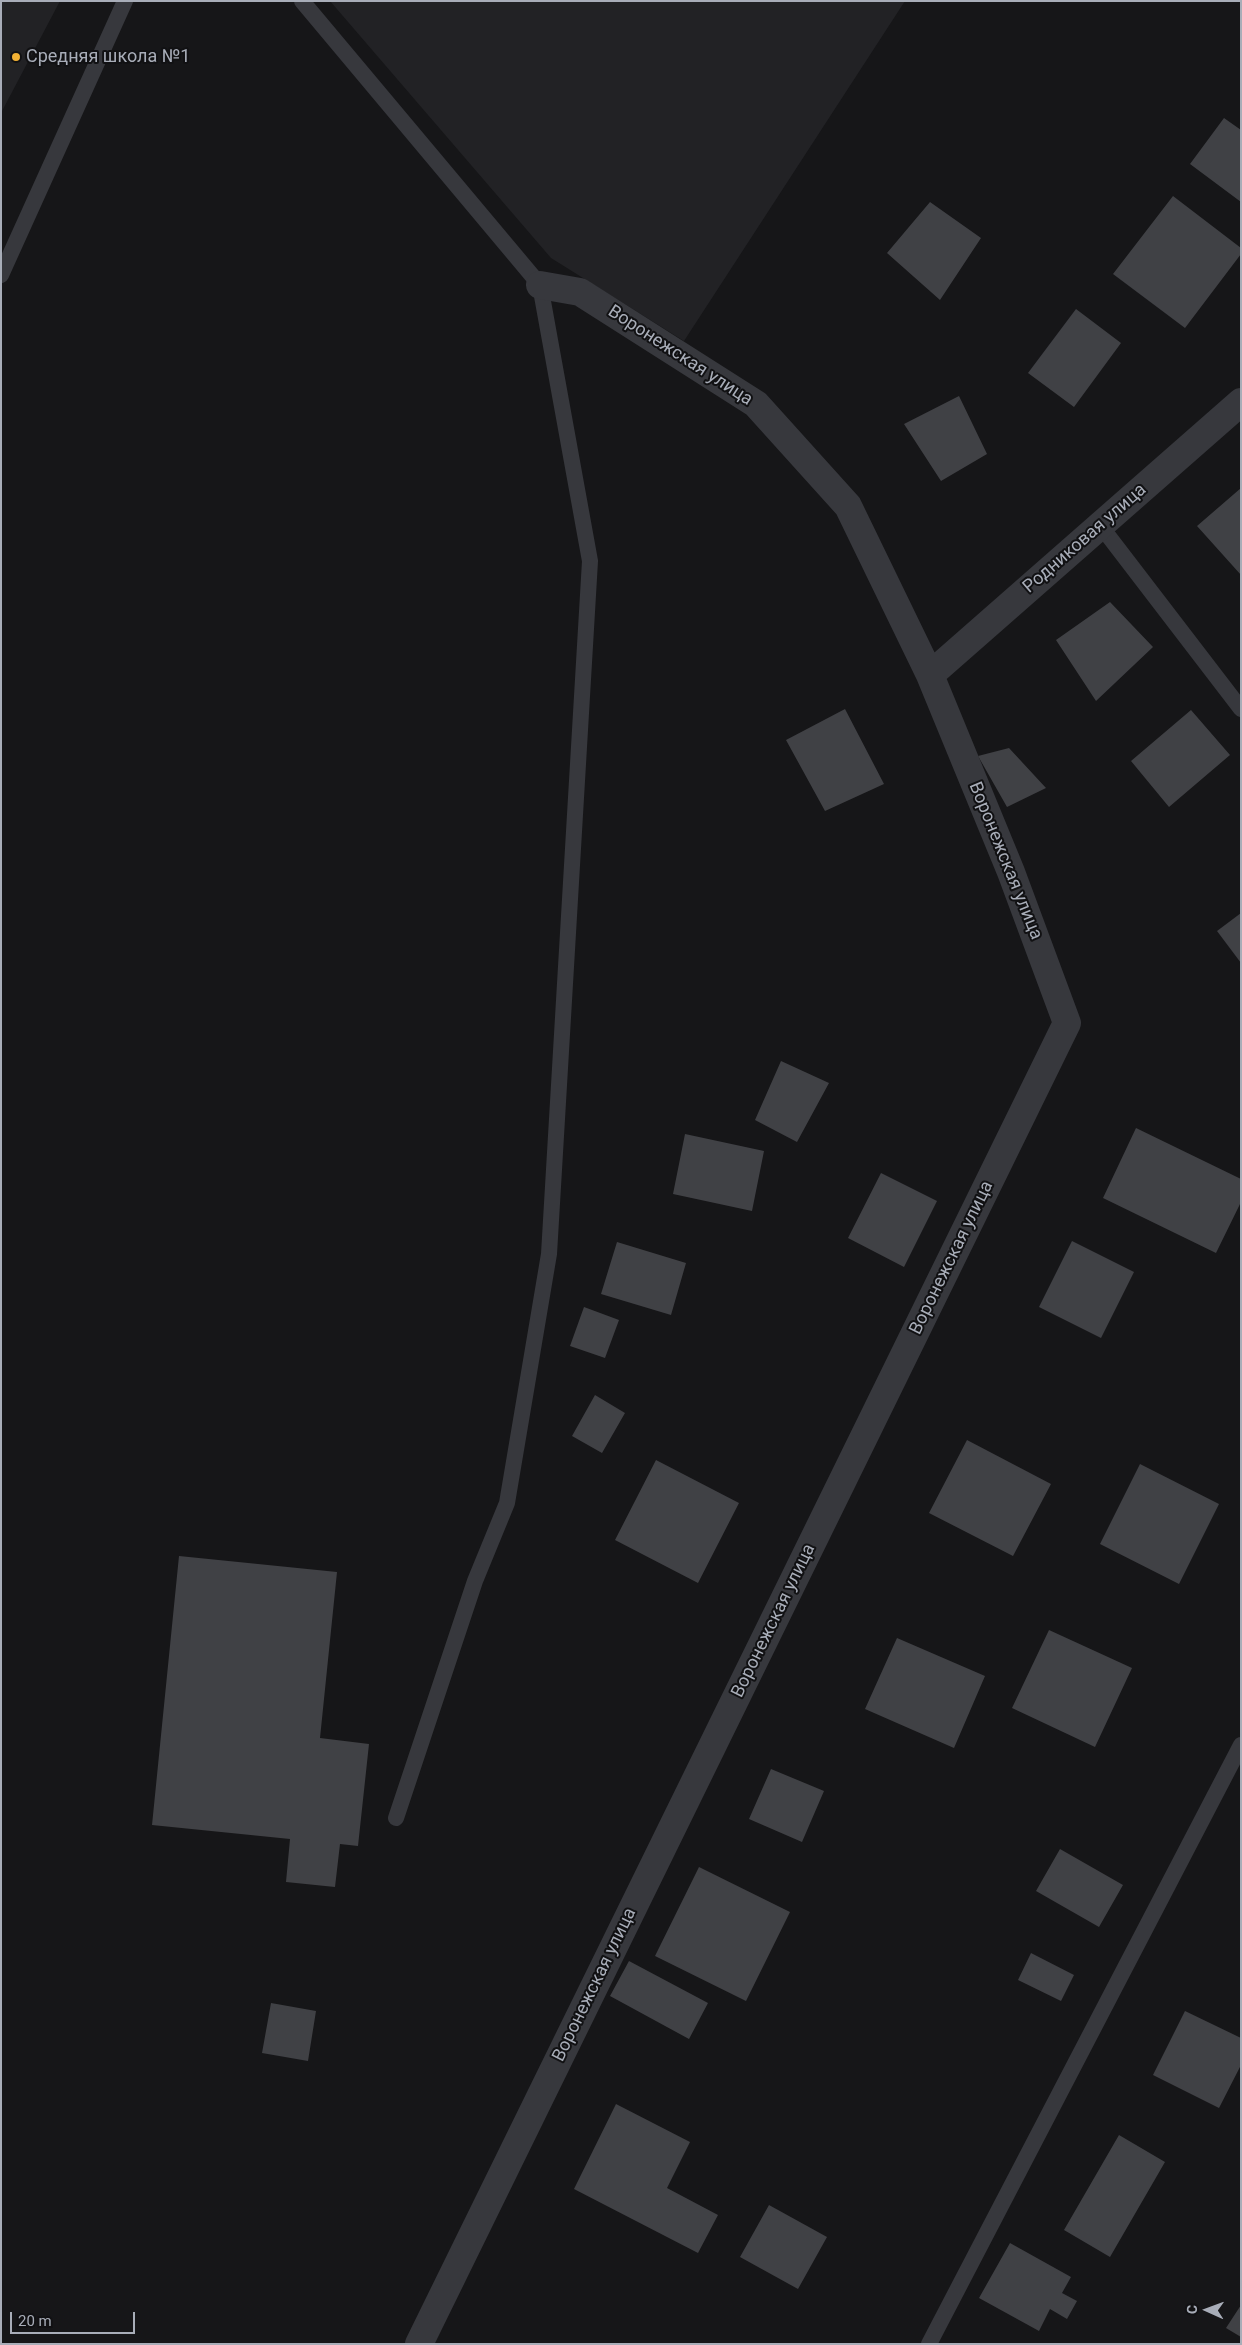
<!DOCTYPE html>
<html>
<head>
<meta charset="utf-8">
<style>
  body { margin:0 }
  #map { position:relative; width:1242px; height:2345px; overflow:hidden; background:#161618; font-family:Roboto,sans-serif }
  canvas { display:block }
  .frame { position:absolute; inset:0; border:2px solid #a8adb8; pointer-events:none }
  .north { position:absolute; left:1182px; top:2285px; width:50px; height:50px; -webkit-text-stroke:4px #111113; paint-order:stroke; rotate:272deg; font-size:14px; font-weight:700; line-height:20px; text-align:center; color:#a8adb8 }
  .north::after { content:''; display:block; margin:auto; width:18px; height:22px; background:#a8adb8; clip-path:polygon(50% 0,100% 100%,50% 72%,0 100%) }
  .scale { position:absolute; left:10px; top:2312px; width:125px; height:22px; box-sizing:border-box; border:2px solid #a8adb8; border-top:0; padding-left:6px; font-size:15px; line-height:18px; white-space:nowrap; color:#a8adb8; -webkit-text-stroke:4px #111113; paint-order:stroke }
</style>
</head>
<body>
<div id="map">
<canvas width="1242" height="2345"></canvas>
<div class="frame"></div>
<div class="north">С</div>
<div class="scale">20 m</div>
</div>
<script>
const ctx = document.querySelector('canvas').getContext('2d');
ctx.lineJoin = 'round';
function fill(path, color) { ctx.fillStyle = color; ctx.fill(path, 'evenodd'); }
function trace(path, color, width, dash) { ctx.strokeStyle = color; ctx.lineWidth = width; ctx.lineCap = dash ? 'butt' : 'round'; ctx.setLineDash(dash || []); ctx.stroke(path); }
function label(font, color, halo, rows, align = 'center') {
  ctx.font = font + ' Roboto,sans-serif'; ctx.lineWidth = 4; ctx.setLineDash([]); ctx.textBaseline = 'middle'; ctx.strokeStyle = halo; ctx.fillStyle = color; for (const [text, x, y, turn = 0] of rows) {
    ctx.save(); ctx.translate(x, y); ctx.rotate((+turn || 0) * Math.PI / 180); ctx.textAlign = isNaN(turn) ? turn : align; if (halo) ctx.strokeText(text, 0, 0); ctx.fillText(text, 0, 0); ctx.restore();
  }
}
const built = new Path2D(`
  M1 1H60L1 113Z
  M330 1H905L684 341 551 258Z`);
const building = new Path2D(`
  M1224 118 1241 130V202L1190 164Z
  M1173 196 1241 248V254L1185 328 1113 274Z
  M930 202 981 238 940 300 887 253Z
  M1076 309 1121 343 1074 407 1028 373Z
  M959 396 987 454 941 481 904 424Z
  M1241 488V575L1197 526Z
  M1110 602 1153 647 1096 701 1056 640Z
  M845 709 884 784 825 811 786 740Z
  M1191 710 1230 755 1169 807 1131 761Z
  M1009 748 1046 788 1007 807 978 756Z
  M1241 913V963L1217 931Z
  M781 1061 829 1083 797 1142 755 1120Z
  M1136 1128 1241 1179V1202L1216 1253 1103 1198Z
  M685 1134 764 1151 752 1211 673 1194Z
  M881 1173 937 1201 904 1267 848 1238Z
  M1072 1241 1134 1272 1101 1338 1039 1307Z
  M617 1242 686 1263 671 1315 601 1294Z
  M584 1307 619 1320 605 1358 570 1346Z
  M595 1395 625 1413 602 1453 572 1436Z
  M967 1440 1051 1484 1013 1556 929 1513Z
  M656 1460 739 1503 698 1583 615 1540Z
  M1140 1464 1219 1504 1179 1584 1100 1544Z
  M179 1556 337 1572 320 1738 369 1744 358 1846 340 1844 335 1887 286 1882 290 1839 152 1825Z
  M1049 1630 1132 1668 1095 1747 1012 1708Z
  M897 1638 985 1676 954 1748 865 1709Z
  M771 1769 824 1791 802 1842 749 1819Z
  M1060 1849 1123 1885 1099 1927 1036 1891Z
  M699 1867 790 1912 746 2001 655 1956Z
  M1031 1953 1074 1975 1061 2001 1018 1980Z
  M629 1961 708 2003 689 2039 610 1996Z
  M271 2003 316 2011 308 2061 262 2053Z
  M1185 2011 1241 2038V2065L1219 2108 1153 2075Z
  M616 2104 690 2142 667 2188 718 2215 698 2253 574 2189Z
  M1119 2135 1165 2162 1110 2257 1064 2230Z
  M769 2205 827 2237 798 2289 740 2257Z
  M1010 2243 1071 2277 1062 2293 1077 2301 1067 2319 1050 2309 1039 2331 979 2298Z
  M1241 2305V2337L1226 2328Z`);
const service = new Path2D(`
  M302 1 540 285 590 561 549 1254 507 1503 475 1581 396 1818
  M1 275 125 1
  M1100 525 1241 709
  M929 2344 1241 1745`);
const minor = new Path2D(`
  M930 675 1241 402
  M419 2344 1067 1023 1011 872 930 675 848 506 756 404 580 292 540 285`);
const markers = [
  [16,57,5,"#f2b134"]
];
const poiNames = [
  ["Средняя школа №1",26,57]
];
const streetNames = [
  ["Воронежская улица",680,356,33],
  ["Родниковая улица",1085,539,-41],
  ["Воронежская улица",1005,861,68],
  ["Воронежская улица",952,1258,-64],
  ["Воронежская улица",774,1621,-64],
  ["Воронежская улица",595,1985,-64]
];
fill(built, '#222225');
fill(building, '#404145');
trace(service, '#37383d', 16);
trace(minor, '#37383d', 28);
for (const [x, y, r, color] of markers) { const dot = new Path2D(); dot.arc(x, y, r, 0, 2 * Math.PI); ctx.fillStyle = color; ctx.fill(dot); trace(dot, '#111113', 2); }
label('18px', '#a8adb8', '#111113', poiNames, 'left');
label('18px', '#a8adb8', '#111113', streetNames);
</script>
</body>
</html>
